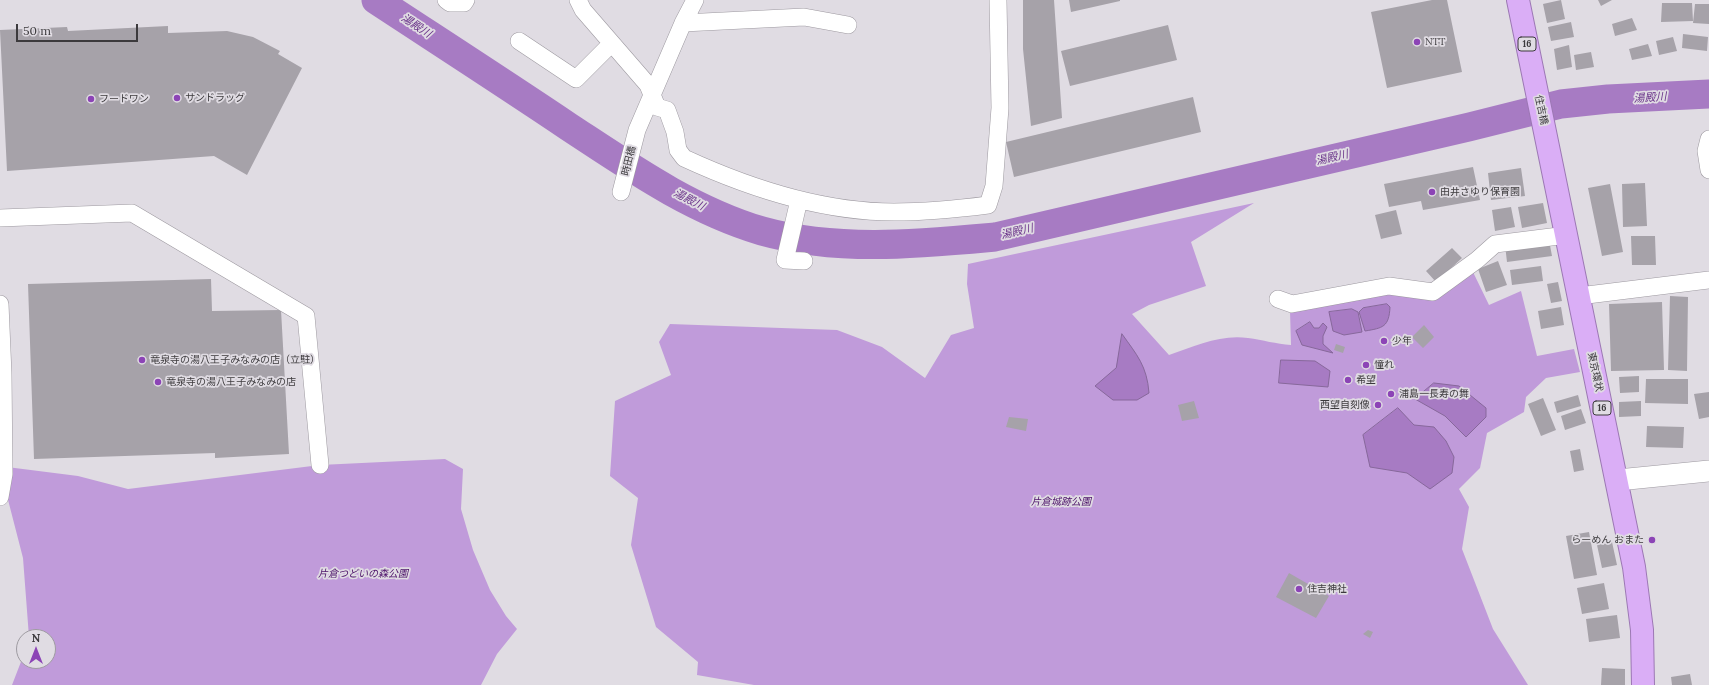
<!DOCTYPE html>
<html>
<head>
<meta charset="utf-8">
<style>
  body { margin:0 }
  #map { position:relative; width:1709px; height:685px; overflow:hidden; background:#e0dce3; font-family:Lora,serif }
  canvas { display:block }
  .north { position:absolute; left:16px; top:629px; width:40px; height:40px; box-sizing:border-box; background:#e0dce3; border:1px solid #9e9ba1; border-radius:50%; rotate:0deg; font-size:11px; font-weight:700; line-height:16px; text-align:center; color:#3c3a3d }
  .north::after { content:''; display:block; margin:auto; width:14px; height:18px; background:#8c44b6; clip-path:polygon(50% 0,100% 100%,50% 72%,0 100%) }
  .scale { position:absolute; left:16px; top:24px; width:122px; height:18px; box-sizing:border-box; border:2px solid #3c3a3d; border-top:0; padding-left:5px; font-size:12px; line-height:14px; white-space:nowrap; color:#3c3a3d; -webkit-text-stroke:3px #e0dce3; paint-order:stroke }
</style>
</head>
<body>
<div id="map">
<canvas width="1709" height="685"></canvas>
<div class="north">N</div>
<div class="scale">50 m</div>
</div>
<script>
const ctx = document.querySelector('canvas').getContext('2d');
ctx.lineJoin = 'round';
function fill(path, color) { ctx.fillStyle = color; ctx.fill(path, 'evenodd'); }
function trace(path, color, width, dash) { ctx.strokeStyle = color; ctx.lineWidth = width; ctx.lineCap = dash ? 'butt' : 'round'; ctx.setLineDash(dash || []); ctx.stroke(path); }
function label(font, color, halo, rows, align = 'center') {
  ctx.font = font + ' Lora,"Noto Sans JP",serif'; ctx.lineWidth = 3.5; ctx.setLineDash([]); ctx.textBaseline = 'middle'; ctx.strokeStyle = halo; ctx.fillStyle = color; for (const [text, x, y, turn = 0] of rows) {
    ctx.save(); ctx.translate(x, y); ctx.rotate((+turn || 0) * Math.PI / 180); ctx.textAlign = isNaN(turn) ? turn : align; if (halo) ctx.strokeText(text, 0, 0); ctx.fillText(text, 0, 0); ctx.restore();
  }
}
const green = new Path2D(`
  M1254 203 1191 242 1206 286 1149 305 1132 314 1169 355C1195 346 1221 334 1248 338 1263 340 1276 344 1291 345L1290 311 1392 291 1428 297 1472 270 1489 305 1521 291 1537 356 1574 349 1580 372 1546 378 1526 397 1524 412 1487 433 1480 468 1459 489 1469 507 1462 549 1493 629 1528 685H754L697 675 698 662 656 627 631 545 638 498 610 476 615 401 671 375 659 342 670 324 837 330 882 347 925 378 951 335 974 328 967 284 968 264Z
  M445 459 463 469 461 509 473 550 490 590 506 616 517 629 497 654 481 685H12L24 654V661H48V637H29L23 558 6 492 7 467 78 476 128 489 320 465Z`);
const water = new Path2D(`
  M1387 304 1390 307C1389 327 1383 328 1365 331L1359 312 1363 308Z
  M1352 309 1358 312 1362 332 1344 335 1333 331 1329 312Z
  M1310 322 1314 328H1319L1323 323 1327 327 1323 336V344L1333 353 1302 345 1296 331Z
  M1122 334C1137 355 1147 366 1149 393L1137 400H1113L1095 386 1116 368Z
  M1281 360 1315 361 1330 371 1328 387 1279 383Z
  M1434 383 1459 386 1486 408V417L1466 437 1445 416 1415 399Z
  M1398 408 1414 425 1434 427 1446 441 1454 457 1452 473 1430 489 1407 473 1370 467 1363 435Z`);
const river = new Path2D(`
  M376 0C440 42 505 84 569 127 630 167 691 210 762 231 837 252 918 244 995 237L1469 127 1561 104 1608 99 1709 94`);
const building = new Path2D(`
  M1023 0H1054L1062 118 1031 126 1023 49Z
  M1069 0H1120V1L1071 12Z
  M1432 0H1447L1462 72 1387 88 1371 12Z
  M1561 0 1565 19 1547 23 1543 4Z
  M1598 0H1612L1601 6Z
  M1662 3H1692L1693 21 1661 22Z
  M1695 4H1709V24L1693 23Z
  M1632 18 1637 30 1615 36 1612 24Z
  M1571 22 1574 37 1551 41 1548 27Z
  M1168 25 1177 60 1070 86 1061 51Z
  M168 26V33L227 31 253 37 280 51 278 54 302 68 247 175 214 156 7 171 0 30 67 27 68 31Z
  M1683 34 1708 37 1707 51 1682 48Z
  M1673 37 1677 51 1659 55 1656 41Z
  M1648 44 1652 56 1632 60 1629 49Z
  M1569 45 1572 67 1557 70 1554 49Z
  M1591 52 1594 67 1576 70 1574 55Z
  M1193 97 1201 132 1014 177 1006 142Z
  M1473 167 1480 200 1423 210 1421 201 1389 207 1384 184Z
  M1521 168 1525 196 1491 200 1488 173Z
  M1645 183 1647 226 1623 227 1622 184Z
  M1610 184 1623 252 1602 256 1588 188Z
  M1543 203 1547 223 1522 228 1518 207Z
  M1511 207 1515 227 1495 231 1492 210Z
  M1396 210 1402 234 1381 239 1375 215Z
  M1631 236H1655L1656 265H1632Z
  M1549 240 1552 256 1507 262 1505 245Z
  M1452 248 1462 258 1436 282 1426 271Z
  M1498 261 1507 285 1486 292 1478 269Z
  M1541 266 1543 281 1512 285 1510 270Z
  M211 279 212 311 281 310 289 454 215 458V453L34 459 28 284Z
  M1558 282 1562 301 1551 303 1547 284Z
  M1670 296 1688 297 1687 371 1668 370Z
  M1662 302 1664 370 1611 371 1609 304Z
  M1561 307 1564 325 1541 329 1538 311Z
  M1424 325 1434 337 1423 348 1412 337Z
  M1336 344 1345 347 1343 353 1334 350Z
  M1639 376V392L1620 393 1619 377Z
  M1646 379H1688V404L1645 403Z
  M1709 392V417L1699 419 1694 394Z
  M1578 395 1581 406 1557 413 1554 402Z
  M1543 398 1556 430 1541 436 1528 404Z
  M1194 401 1199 418 1182 421 1178 405Z
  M1641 401V416L1619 417V402Z
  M1581 409 1586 423 1565 430 1561 416Z
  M1009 417 1028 419 1026 431 1006 427Z
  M1647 426 1684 427 1683 448 1646 447Z
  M1580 449 1584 470 1574 472 1570 451Z
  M1589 532 1597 575 1574 579 1566 536Z
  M1612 542 1617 565 1602 568 1597 545Z
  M1289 573 1329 596 1316 618 1276 597Z
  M1604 583 1609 609 1582 614 1577 588Z
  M1617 615 1620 638 1589 642 1586 619Z
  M1368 630 1373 632 1370 638 1363 634Z
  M1602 668 1625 669V685H1601Z
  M1690 674 1692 685H1672L1671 677Z`);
const minor = new Path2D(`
  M446 0 450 3H464L466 0
  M578 0 583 10 648 85 657 107 667 110 675 132 678 150 684 158C749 188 821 212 894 212 926 212 957 209 988 205L994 186 1000 108 998 0
  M683 23 804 17 848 25
  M519 41 576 79 611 44
  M1709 139 1706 151 1709 170
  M621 192 637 130 683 23 695 0
  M799 200 785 260 804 261
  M0 218 132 213 306 316 320 465
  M1579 296 1709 280
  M1278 299 1292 304 1389 286 1433 292 1477 260 1495 244 1567 235
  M0 304 3 374 4 474 0 497`);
const tertiary = new Path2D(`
  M1618 480 1709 471`);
const trunk = new Path2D(`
  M1518 0 1634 567 1642 630 1643 685`);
const markers = [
  [1417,42,4,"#8c44b6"],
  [177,98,4,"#8c44b6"],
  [91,99,4,"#8c44b6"],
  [1432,192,4,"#8c44b6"],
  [1384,341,4,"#8c44b6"],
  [142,360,4,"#8c44b6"],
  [1366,365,4,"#8c44b6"],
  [1348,380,4,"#8c44b6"],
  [158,382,4,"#8c44b6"],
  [1391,394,4,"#8c44b6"],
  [1378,405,4,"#8c44b6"],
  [1652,540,4,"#8c44b6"],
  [1299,589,4,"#8c44b6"]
];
const shields = [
  [1527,44,18],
  [1602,408,18]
];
const shieldNames = [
  ["16",1527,44],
  ["16",1602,408]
];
const poiNames = [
  ["NTT",1425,42],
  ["サンドラッグ",185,98],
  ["フードワン",99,99],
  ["由井さゆり保育園",1440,192],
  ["少年",1392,341],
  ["竜泉寺の湯八王子みなみの店（立駐）",150,360],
  ["憧れ",1374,365],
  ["希望",1356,380],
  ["竜泉寺の湯八王子みなみの店",166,382],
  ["浦島一長寿の舞",1399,394],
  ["西望自刻像",1370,405,"right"],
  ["らーめん おまた",1644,540,"right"],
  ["住吉神社",1307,589]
];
const streetNames = [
  ["住吉橋",1541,110,78],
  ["時田橋",629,161,-76],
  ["東京環状",1595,372,78]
];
const parkNames = [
  ["片倉城跡公園",1061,502],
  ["片倉つどいの森公園",363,574]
];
const waterNames = [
  ["湯殿川",416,26,33],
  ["湯殿川",1650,98,-4],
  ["湯殿川",1332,158,-13],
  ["湯殿川",689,200,27],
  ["湯殿川",1017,232,-13]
];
fill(green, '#c09bda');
fill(water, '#a77bc3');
trace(water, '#87689b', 1);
trace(river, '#a77bc3', 29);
fill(building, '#a6a2a9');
trace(minor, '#9d99a0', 18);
trace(tertiary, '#9d99a0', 22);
trace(trunk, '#9c78b4', 24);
trace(minor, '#fff', 17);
trace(tertiary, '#fff', 21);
trace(trunk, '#daaef6', 22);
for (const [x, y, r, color] of markers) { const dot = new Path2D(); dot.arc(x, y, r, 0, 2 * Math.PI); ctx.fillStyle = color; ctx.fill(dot); trace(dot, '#e0dce3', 1.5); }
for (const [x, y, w] of shields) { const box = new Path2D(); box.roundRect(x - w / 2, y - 7, w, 14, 3); ctx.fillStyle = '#e0dce3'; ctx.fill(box); trace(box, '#3c3a3d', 1); }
label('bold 9px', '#3c3a3d', null, shieldNames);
label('10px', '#3c3a3d', '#e0dce3', poiNames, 'left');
label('10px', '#3c3a3d', '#e0dce3', streetNames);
label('italic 10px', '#4b1068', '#e0dce3', parkNames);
label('italic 11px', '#693289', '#e0dce3', waterNames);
</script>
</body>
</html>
